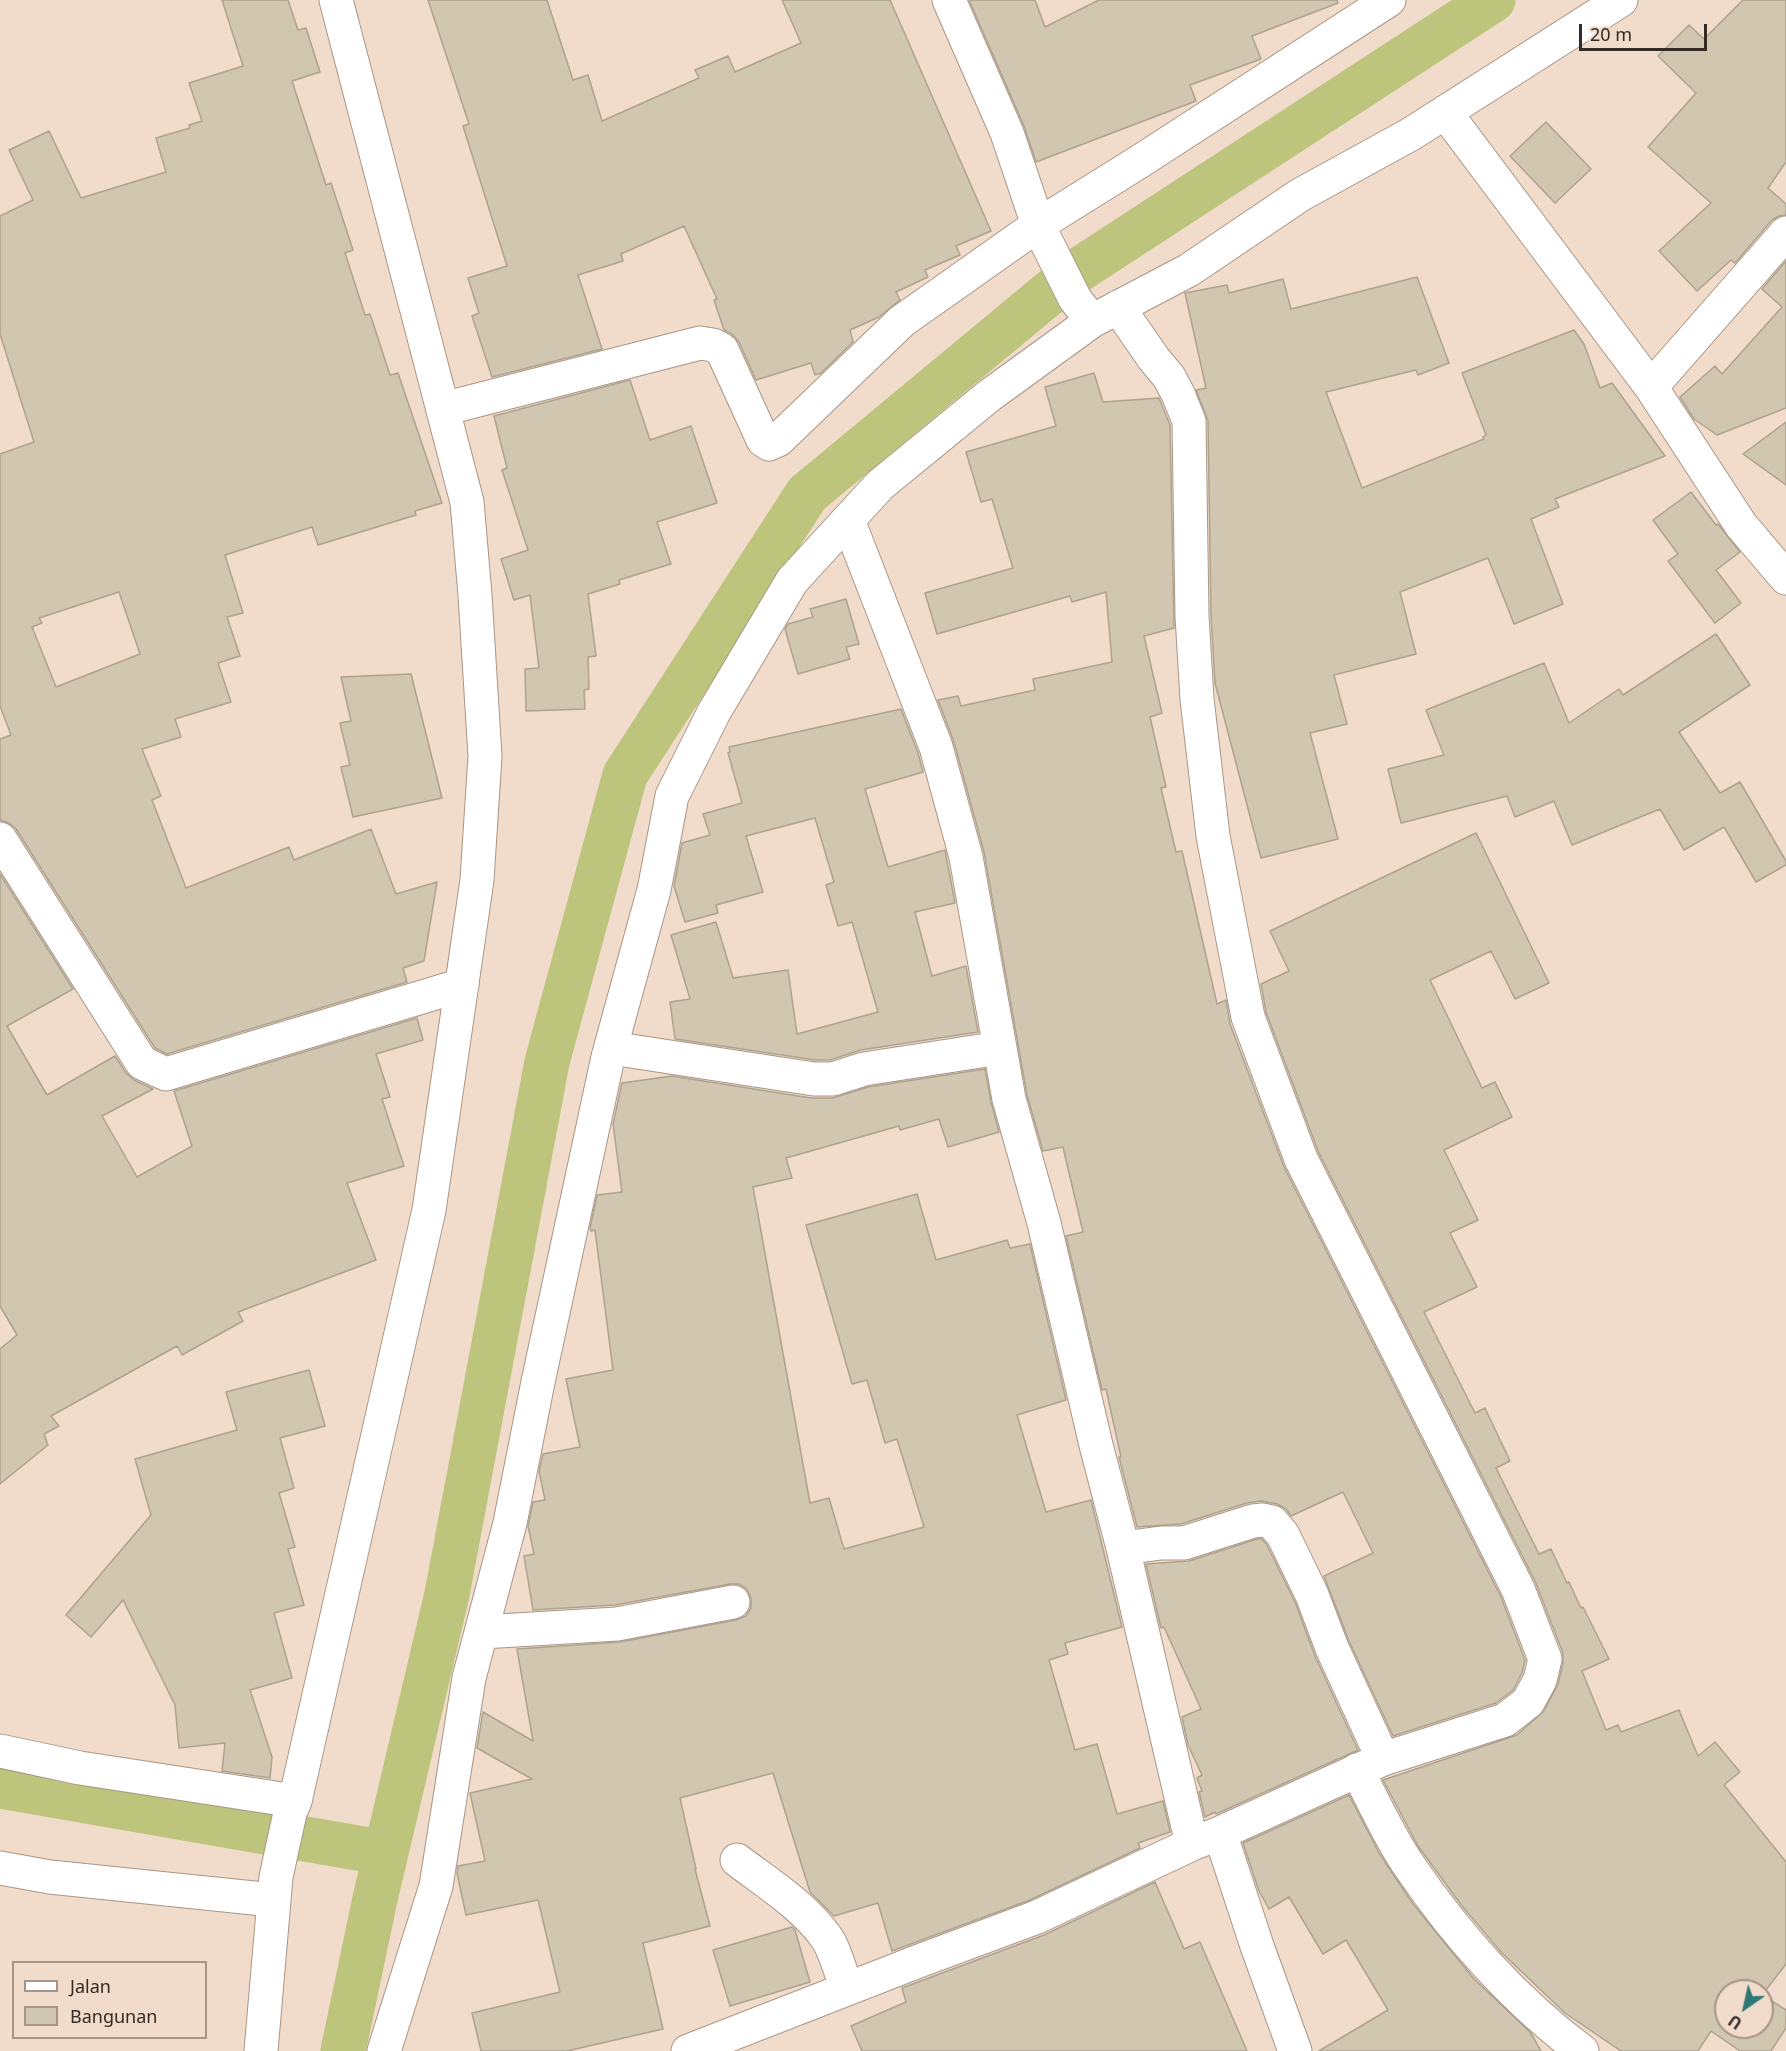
<!DOCTYPE html>
<html>
<head>
<meta charset="utf-8">
<style>
  body { margin:0 }
  #map { position:relative; width:1786px; height:2051px; overflow:hidden; background:#f1dbcb; font-family:"Noto Sans",sans-serif }
  canvas { display:block }
  .legend { position:absolute; left:12px; top:1961px; width:195px; height:78px; box-sizing:border-box; background:#f1dbcb; border:2px solid #a59589; margin:0; padding:8px 10px; list-style:none; font-size:18px; color:#342b25 }
  .legend li { display:flex; align-items:center; gap:12px; height:30px }
  .legend b { width:30px; border:2px solid #a59589 }
  .north { position:absolute; left:1714px; top:1979px; width:60px; height:60px; box-sizing:border-box; background:#f1dbcb; border:2px solid #a59589; border-radius:50%; rotate:214deg; font-size:16px; font-weight:700; line-height:24px; text-align:center; color:#342b25 }
  .north::after { content:''; display:block; margin:auto; width:21px; height:27px; background:#2e7876; clip-path:polygon(50% 0,100% 100%,50% 72%,0 100%) }
  .scale { position:absolute; left:1579px; top:24px; width:128px; height:27px; box-sizing:border-box; border:3px solid #342b25; border-top:0; padding-left:8px; font-size:18px; line-height:21px; white-space:nowrap; color:#342b25; -webkit-text-stroke:4px #f1dbcb; paint-order:stroke }
</style>
</head>
<body>
<div id="map">
<canvas width="1786" height="2051"></canvas>
<ul class="legend">
<li><b style="height:8px;background:#fff"></b>Jalan</li>
<li><b style="height:16px;background:#d1c6b0"></b>Bangunan</li>
</ul>
<div class="north">U</div>
<div class="scale">20 m</div>
</div>
<script>
const ctx = document.querySelector('canvas').getContext('2d');
ctx.lineJoin = 'round';
function trace(path, color, width, dash) { ctx.strokeStyle = color; ctx.lineWidth = width; ctx.lineCap = dash ? 'butt' : 'round'; ctx.setLineDash(dash || []); ctx.stroke(path); }
function fill(path, color) { ctx.fillStyle = color; ctx.fill(path, 'evenodd'); }
const canal = new Path2D(`
  M0 1786 386 1853
  M343 2051 375 1899 447 1594 547 1062 625 775 807 494 1071 275 1493 0`);
const building = new Path2D(`
  M222 0H288L298 30 306 28 320 72 292 81 326 185 331 183 353 250 345 253 365 315 370 314 390 375 398 373 442 503 415 511 416 515 318 545 312 527 225 555 243 613 227 617 240 656 218 663 231 702 175 719 181 737 142 749 161 796 152 800 186 888 289 847 294 860 371 829 396 894 437 882 424 961 403 968 407 982 167 1054 155 1048 16 829 9 823 0 820V739L11 735 0 706V454L34 442 0 334V216L33 200 9 150 49 131 81 198 166 172 156 138 190 128 189 125 202 121 189 83 243 66ZM119 592 140 654 56 687 32 627 42 623 39 618Z
  M428 0H547L573 80 588 75 602 121 699 78 695 70 728 56 735 72 801 43 782 0H890L991 231 956 246 960 255 925 270 928 277 896 292 900 300 879 317 850 330 853 342 821 373 815 375 811 363 756 380 739 342 732 334 724 330 714 300 717 299 684 226 621 254 623 261 578 275 602 349 492 377 472 316 479 313 468 278 507 266 463 126 469 124Z
  M969 0H1035L1045 27 1099 0H1337L1338 3 1252 36 1261 59 1190 85 1196 101 1036 162 1024 126Z
  M1743 0H1786V162L1768 188 1786 204V215L1779 216 1772 220 1735 263 1731 260 1697 291 1659 251 1711 203 1648 147 1696 93 1658 56 1689 25 1704 39Z
  M1546 122 1591 169 1555 203 1510 156Z
  M1786 261V408L1717 435 1694 419 1680 397 1715 366 1722 374 1782 307 1762 289Z
  M1417 277 1449 363 1418 375 1416 370 1326 392 1362 488 1484 439 1483 437 1486 435 1462 373 1574 330 1584 344 1600 388 1612 383 1665 456 1555 499 1559 507 1531 519 1563 604 1514 624 1488 558 1400 592 1416 654 1334 675 1347 724 1310 733 1338 839 1261 858 1215 683 1211 615 1208 421 1196 390 1206 388 1185 293 1227 285 1229 293 1283 279 1291 309Z
  M1094 373 1103 402 1159 398 1170 425 1174 628 1144 636 1162 713 1150 717 1166 787 1161 788 1176 852 1182 851 1217 1004 1226 1000 1230 1024 1284 1167 1501 1597 1525 1660 1522 1673 1513 1690 1496 1703 1393 1736 1349 1641 1324 1576 1373 1553 1343 1492 1291 1516 1286 1509 1277 1504 1261 1501 1247 1503 1181 1524 1137 1527 1119 1457H1121L1106 1389 1102 1390 1066 1236 1083 1232 1063 1147 1043 1151 1027 1095 984 852 954 742 938 700 958 696 961 706 1035 690 1033 679 1112 662 1106 592 1072 602 1070 596 937 634 925 593 1013 568 992 499 981 502 966 452 1056 426 1045 387Z
  M630 380 650 440 691 426 717 503 657 522 671 564 619 580 620 584 588 594 596 656 588 657 589 689 584 690 585 709 526 711 525 669 539 668 530 595 514 600 501 559 528 550 502 470 507 468 494 416Z
  M1786 422V485L1743 454Z
  M1691 492 1716 525 1718 524 1740 552 1716 570 1741 603 1715 623 1668 561 1678 554 1653 520Z
  M846 599 859 644 846 647 850 659 798 674 785 629 788 624 813 617 810 609Z
  M1716 634 1750 685 1679 732 1720 793 1740 782 1786 861V865L1756 882 1724 827 1684 850 1660 809 1572 845 1554 801 1515 817 1507 796 1401 823 1388 769 1444 755 1426 710 1544 663 1569 723 1619 689 1623 695Z
  M411 674 442 798 353 817 341 767 350 765 340 723 351 721 341 677Z
  M901 709 918 753 923 772 865 789 888 867 945 850 955 903 915 912 932 976 966 966 978 1032 861 1050 830 1060H815L675 1039 670 1002 690 999 671 935 716 922 733 978 788 970 797 1034 878 1012 852 922 838 926 826 885 834 882 815 818 746 836 763 892 716 905 718 913 685 922 674 886 682 843 710 835 703 814 742 803 728 753 730 752 729 747Z
  M1476 833 1549 983 1515 999 1491 951 1430 980 1482 1088 1495 1082 1512 1117 1444 1150 1478 1220 1450 1233 1477 1287 1424 1312 1475 1413 1485 1408 1510 1461 1496 1468 1539 1554 1551 1549 1567 1583 1569 1582 1581 1608 1583 1607 1609 1659 1582 1671 1606 1730 1618 1725 1621 1732 1679 1710 1698 1756 1715 1742 1740 1772 1724 1785 1786 1862V1964L1762 1995 1786 2010V2028L1771 2051H1740L1711 2031 1698 2051H1621L1565 2013 1502 1953 1462 1906 1418 1846 1383 1780 1517 1735 1544 1711 1558 1684 1563 1663V1653L1535 1581 1318 1151 1266 1012 1261 984 1289 971 1270 931ZM1726 1991H1762V2027H1726Z
  M0 874 73 989 7 1026 47 1095 115 1056 126 1073 134 1080 153 1089 102 1116 137 1177 192 1146 174 1091 417 1018 423 1040 376 1054 390 1097 382 1099 404 1166 347 1183 376 1260 238 1312 243 1321 182 1355 177 1346 51 1416 59 1426 44 1434 48 1445 0 1484V1349L17 1335 0 1306Z
  M985 1069 991 1102 999 1132 948 1147 939 1119 900 1130 899 1126 786 1158 792 1178 753 1187 810 1503 829 1498 844 1549 924 1527 897 1439 885 1443 867 1380 852 1384 806 1225 917 1194 936 1260 1007 1240 1010 1248 1030 1244 1066 1400 1017 1415 1046 1512 1091 1500 1122 1627 1065 1643 1068 1654 1049 1660 1075 1750 1097 1744 1117 1814 1163 1801 1170 1832 1138 1843 1140 1848 1030 1900 892 1951 878 1903 834 1916 810 1892 773 1773 680 1798 696 1869H695L710 1926 643 1943 663 2029 567 2051H481L472 2013 560 1992 538 1900 466 1915 457 1873 458 1866 485 1861 470 1793 532 1779 477 1748 483 1712 533 1741 517 1649 620 1642 736 1620 746 1616 751 1608V1598L747 1589 739 1584H730L615 1605 533 1610 524 1556 534 1554 528 1526 533 1502 545 1500 539 1471 543 1454 580 1447 566 1379 613 1370 595 1230 591 1231 590 1228 597 1195 622 1192 613 1124 622 1083 672 1076 811 1098H833L868 1087Z
  M309 1370 325 1426 280 1438 294 1488 279 1493 295 1547 288 1549 304 1605 274 1613 292 1678 250 1690 272 1757 270 1778 222 1771 225 1743 179 1748 175 1705 123 1600 91 1637 66 1615 151 1515 135 1459 237 1430 226 1392Z
  M1257 1539H1262L1267 1545 1295 1602 1315 1656 1358 1750 1216 1814 1215 1812 1205 1817 1199 1792 1202 1791 1197 1778 1202 1775 1188 1745 1182 1717 1201 1709 1164 1627 1161 1628 1146 1564 1189 1561Z
  M1349 1795 1379 1853 1413 1904 1474 1979 1530 2032 1541 2051H1319L1388 2010 1346 1940 1323 1954 1289 1897 1269 1909 1259 1891 1243 1843Z
  M1155 1882 1184 1949 1200 1942 1247 2051H862L851 2026 906 2002 902 1988 1044 1935Z
  M792 1927 795 1930 810 1982 730 2006 713 1950Z`);
const minor = new Path2D(`
  M949 0 1007 133 1038 225 1075 299 1092 321
  M1445 112 1651 387 1741 525 1786 578
  M1651 387 1786 233
  M443 409 700 343 713 345 722 350 763 440 769 444 778 440 902 321 1038 225 1142 160 1389 0
  M848 520 936 747 966 857 1009 1099 1044 1223 1096 1445 1123 1548 1161 1543H1184L1253 1521 1263 1520 1272 1522 1283 1535 1312 1595 1332 1648 1383 1759
  M0 839 142 1063 166 1074 462 985
  M611 1048 814 1079H833L864 1069 1000 1048
  M1123 1548 1192 1844
  M482 1632 617 1624 733 1602
  M0 1751 80 1768 295 1801
  M1357 1770C1374 1802 1389 1837 1410 1867 1456 1935 1516 2002 1582 2051
  M1220 1833 1257 1946 1295 2051
  M737 1860C767 1883 803 1905 826 1937 835 1949 841 1974 847 1989
  M0 1868 50 1877 273 1900
  M384 2051 436 1886 469 1678 510 1523 538 1382 608 1057 654 890 672 796 714 712 792 581 880 485 990 395 1092 321 1189 270 1300 195 1411 134 1621 0
  M688 2051 919 1961 1037 1917 1192 1844 1220 1833 1383 1759 1505 1720 1528 1702 1540 1680 1545 1659 1518 1589 1301 1159 1248 1017 1213 836 1197 699 1192 616 1189 421 1178 394 1169 377 1154 359 1118 307`);
const major = new Path2D(`
  M261 2051 276 1877 290 1813 295 1801 429 1210 477 880 485 756 475 595 467 502 336 0`);
trace(canal, '#bdc47c', 45);
fill(building, '#d1c6b0');
trace(building, '#ada38e', 1.5);
trace(minor, '#aa9686', 35);
trace(major, '#aa9686', 35);
trace(minor, '#fff', 33);
trace(major, '#fff', 33);
</script>
</body>
</html>
